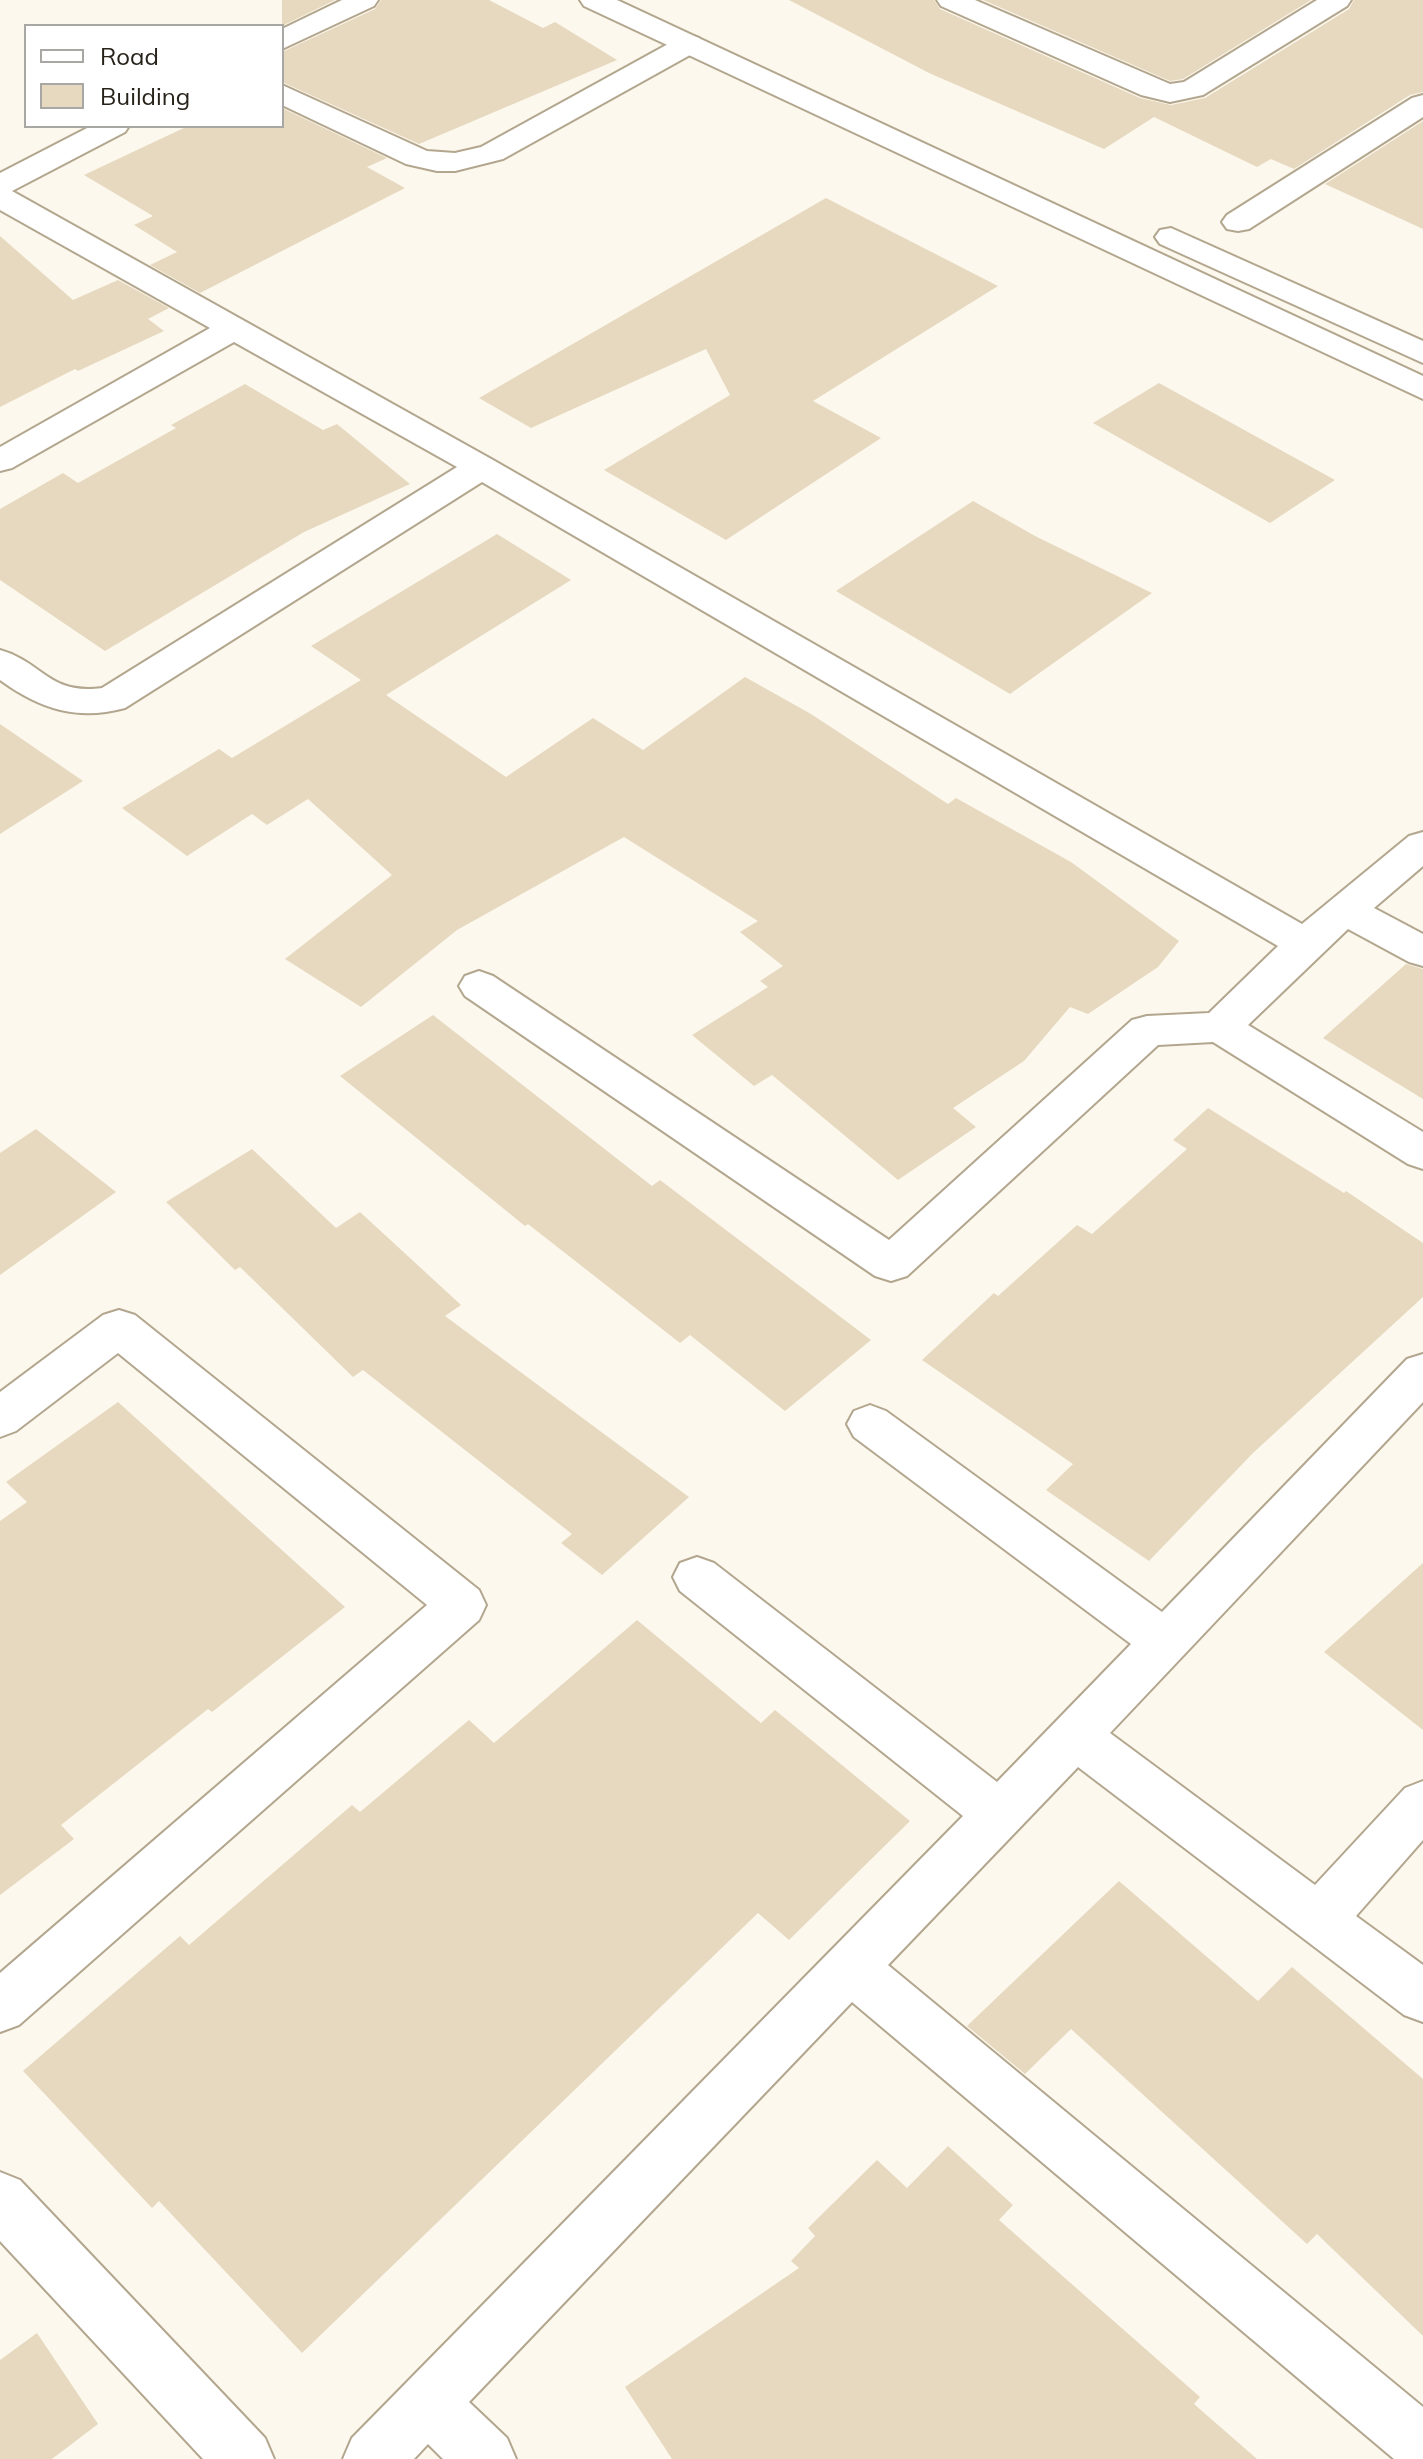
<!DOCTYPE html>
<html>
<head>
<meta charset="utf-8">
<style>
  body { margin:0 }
  #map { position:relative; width:1423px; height:2459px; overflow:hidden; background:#fdf8ed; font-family:Mulish,sans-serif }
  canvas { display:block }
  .legend { position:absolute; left:24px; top:24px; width:260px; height:104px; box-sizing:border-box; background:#fff; border:2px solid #a9a7a3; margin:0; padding:10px 14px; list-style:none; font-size:24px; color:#28231a }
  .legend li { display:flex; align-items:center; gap:16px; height:40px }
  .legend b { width:40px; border:2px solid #a9a7a3 }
</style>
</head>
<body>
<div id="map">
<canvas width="1423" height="2459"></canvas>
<ul class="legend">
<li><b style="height:10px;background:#fff"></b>Road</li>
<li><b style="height:22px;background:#e6d9bf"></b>Building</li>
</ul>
</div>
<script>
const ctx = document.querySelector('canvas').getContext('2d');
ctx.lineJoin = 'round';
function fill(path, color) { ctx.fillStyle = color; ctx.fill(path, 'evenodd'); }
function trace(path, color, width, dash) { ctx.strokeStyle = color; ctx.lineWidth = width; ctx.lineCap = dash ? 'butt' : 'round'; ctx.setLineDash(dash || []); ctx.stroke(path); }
const building = new Path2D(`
  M282 0H335L282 26Z
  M381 0H489L543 28 555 22 617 60 419 144 282 82V52L375 9Z
  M789 0H934L940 9 1140 98 1171 105 1205 98 1349 9 1354 0H1423V92L1410 95 1294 169 1271 159 1257 167 1154 117 1104 149 929 73Z
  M983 0H1311L1183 79 1170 81Z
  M282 108 387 158 367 167 405 188 200 293 150 265 177 252 134 225 153 216 84 175 188 126H282Z
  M1423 121V229L1325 184Z
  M826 198 998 286 813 401 881 438 726 540 604 470 730 395 706 349 531 428 479 398Z
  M0 236 73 300 118 280 169 308 148 319 164 331 78 371 75 369 0 407Z
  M1159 383 1335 480 1270 523 1093 423Z
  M245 384 323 430 337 424 410 484 304 532 105 651 0 580V509L63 473 78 483 176 428 171 425Z
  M973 501 1037 537 1152 593 1010 694 836 591Z
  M497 534 571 580 386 695 506 777 593 718 643 750 745 677 811 714 948 804 956 798 1071 862 1179 941 1158 967 1088 1014 1070 1007 1024 1061 953 1108 976 1127 898 1180 772 1075 754 1086 692 1035 768 987 760 981 783 966 740 932 758 921 624 837 457 930 361 1007 285 959 392 875 308 799 267 825 252 814 187 856 122 808 219 749 232 758 361 680 311 646Z
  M0 724 83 781 0 834Z
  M1406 964 1423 969V1099L1323 1038Z
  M433 1015 652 1186 660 1180 871 1340 785 1411 690 1335 680 1343 528 1224 525 1226 340 1076Z
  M1208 1108 1344 1193 1346 1191 1423 1243V1297L1253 1453 1149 1561 1046 1490 1073 1464 922 1360 994 1293 998 1296 1077 1225 1092 1234 1187 1149 1173 1140Z
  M36 1129 116 1192 0 1275V1153Z
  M252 1149 336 1228 360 1212 461 1305 445 1316 689 1497 602 1575 561 1543 572 1534 363 1370 353 1377 240 1267 235 1270 166 1202Z
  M118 1402 345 1607 212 1712 208 1709 61 1825 74 1839 0 1895V1521L27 1502 6 1482Z
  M1423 1563V1730L1324 1652Z
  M637 1620 761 1723 775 1710 910 1821 789 1940 758 1913 302 2353 159 2201 152 2208 23 2071 180 1936 189 1945 352 1805 360 1812 469 1720 494 1743Z
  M1119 1881 1258 2001 1292 1967 1423 2079V2336L1317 2234 1307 2244 1071 2029 1025 2074 967 2026Z
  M948 2146 1013 2205 999 2220 1200 2397 1194 2404 1257 2459H672L625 2387 799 2268 791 2261 815 2236 808 2228 877 2160 907 2188Z
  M37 2333 98 2424 52 2459H0V2360Z`);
const street = new Path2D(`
  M342 0H378L374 6 282 49V29Z
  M937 0H975L1170 84 1184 82 1317 0H1351L1347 6 1203 95 1170 102 1141 95 941 6Z
  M689 35 699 38 703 44 699 50 503 159 455 171H437L406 164 282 105V85L427 151 455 153 481 147 679 38Z
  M1423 95V117L1249 229 1238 231 1227 229 1222 222 1227 215 1412 98Z
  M91 126H129L125 132 12 191 493 460 1302 924 1409 836 1423 832V866L1374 908 1423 934V966L1409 962 1348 929 1248 1025 1423 1132V1169L1408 1164 1213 1042 1158 1045 907 1276 891 1281 875 1276 465 996 459 986 465 976 479 971 493 976 889 1240 1132 1020 1147 1016 1209 1013 1278 946 482 482 125 708C77 721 40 709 0 680V650C43 662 48 695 102 688L457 467 234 342 12 468 0 471V447L210 328 0 210V173Z
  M119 1310 135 1315 479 1590 486 1605 479 1620 19 2025 0 2032V1973L427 1605 118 1353 16 1431 0 1437V1392L103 1315Z
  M1423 1354V1402L1110 1733 1315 1885 1405 1788 1423 1781V1840L1356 1916 1423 1965V2022L1404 2015 1078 1767 888 1965 1423 2407V2459H1394L852 2002 469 2402 507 2438 516 2459H443L428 2444 414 2459H343L352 2438 963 1816 680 1591 673 1577 680 1563 697 1557 714 1563 997 1782 1131 1644 854 1437 847 1424 854 1411 870 1405 886 1411 1162 1612 1407 1359Z
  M0 2172 20 2180 265 2438 274 2459H203L0 2241Z`);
const secondary = new Path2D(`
  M580 0H617L1423 376V399L584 6Z
  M1171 228 1423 341V363L1160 244 1155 237 1160 230Z`);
fill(building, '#e6d9bf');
trace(street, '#b3a68e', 4);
trace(secondary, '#b3a68e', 4);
fill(street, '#fff');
fill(secondary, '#fff');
</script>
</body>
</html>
